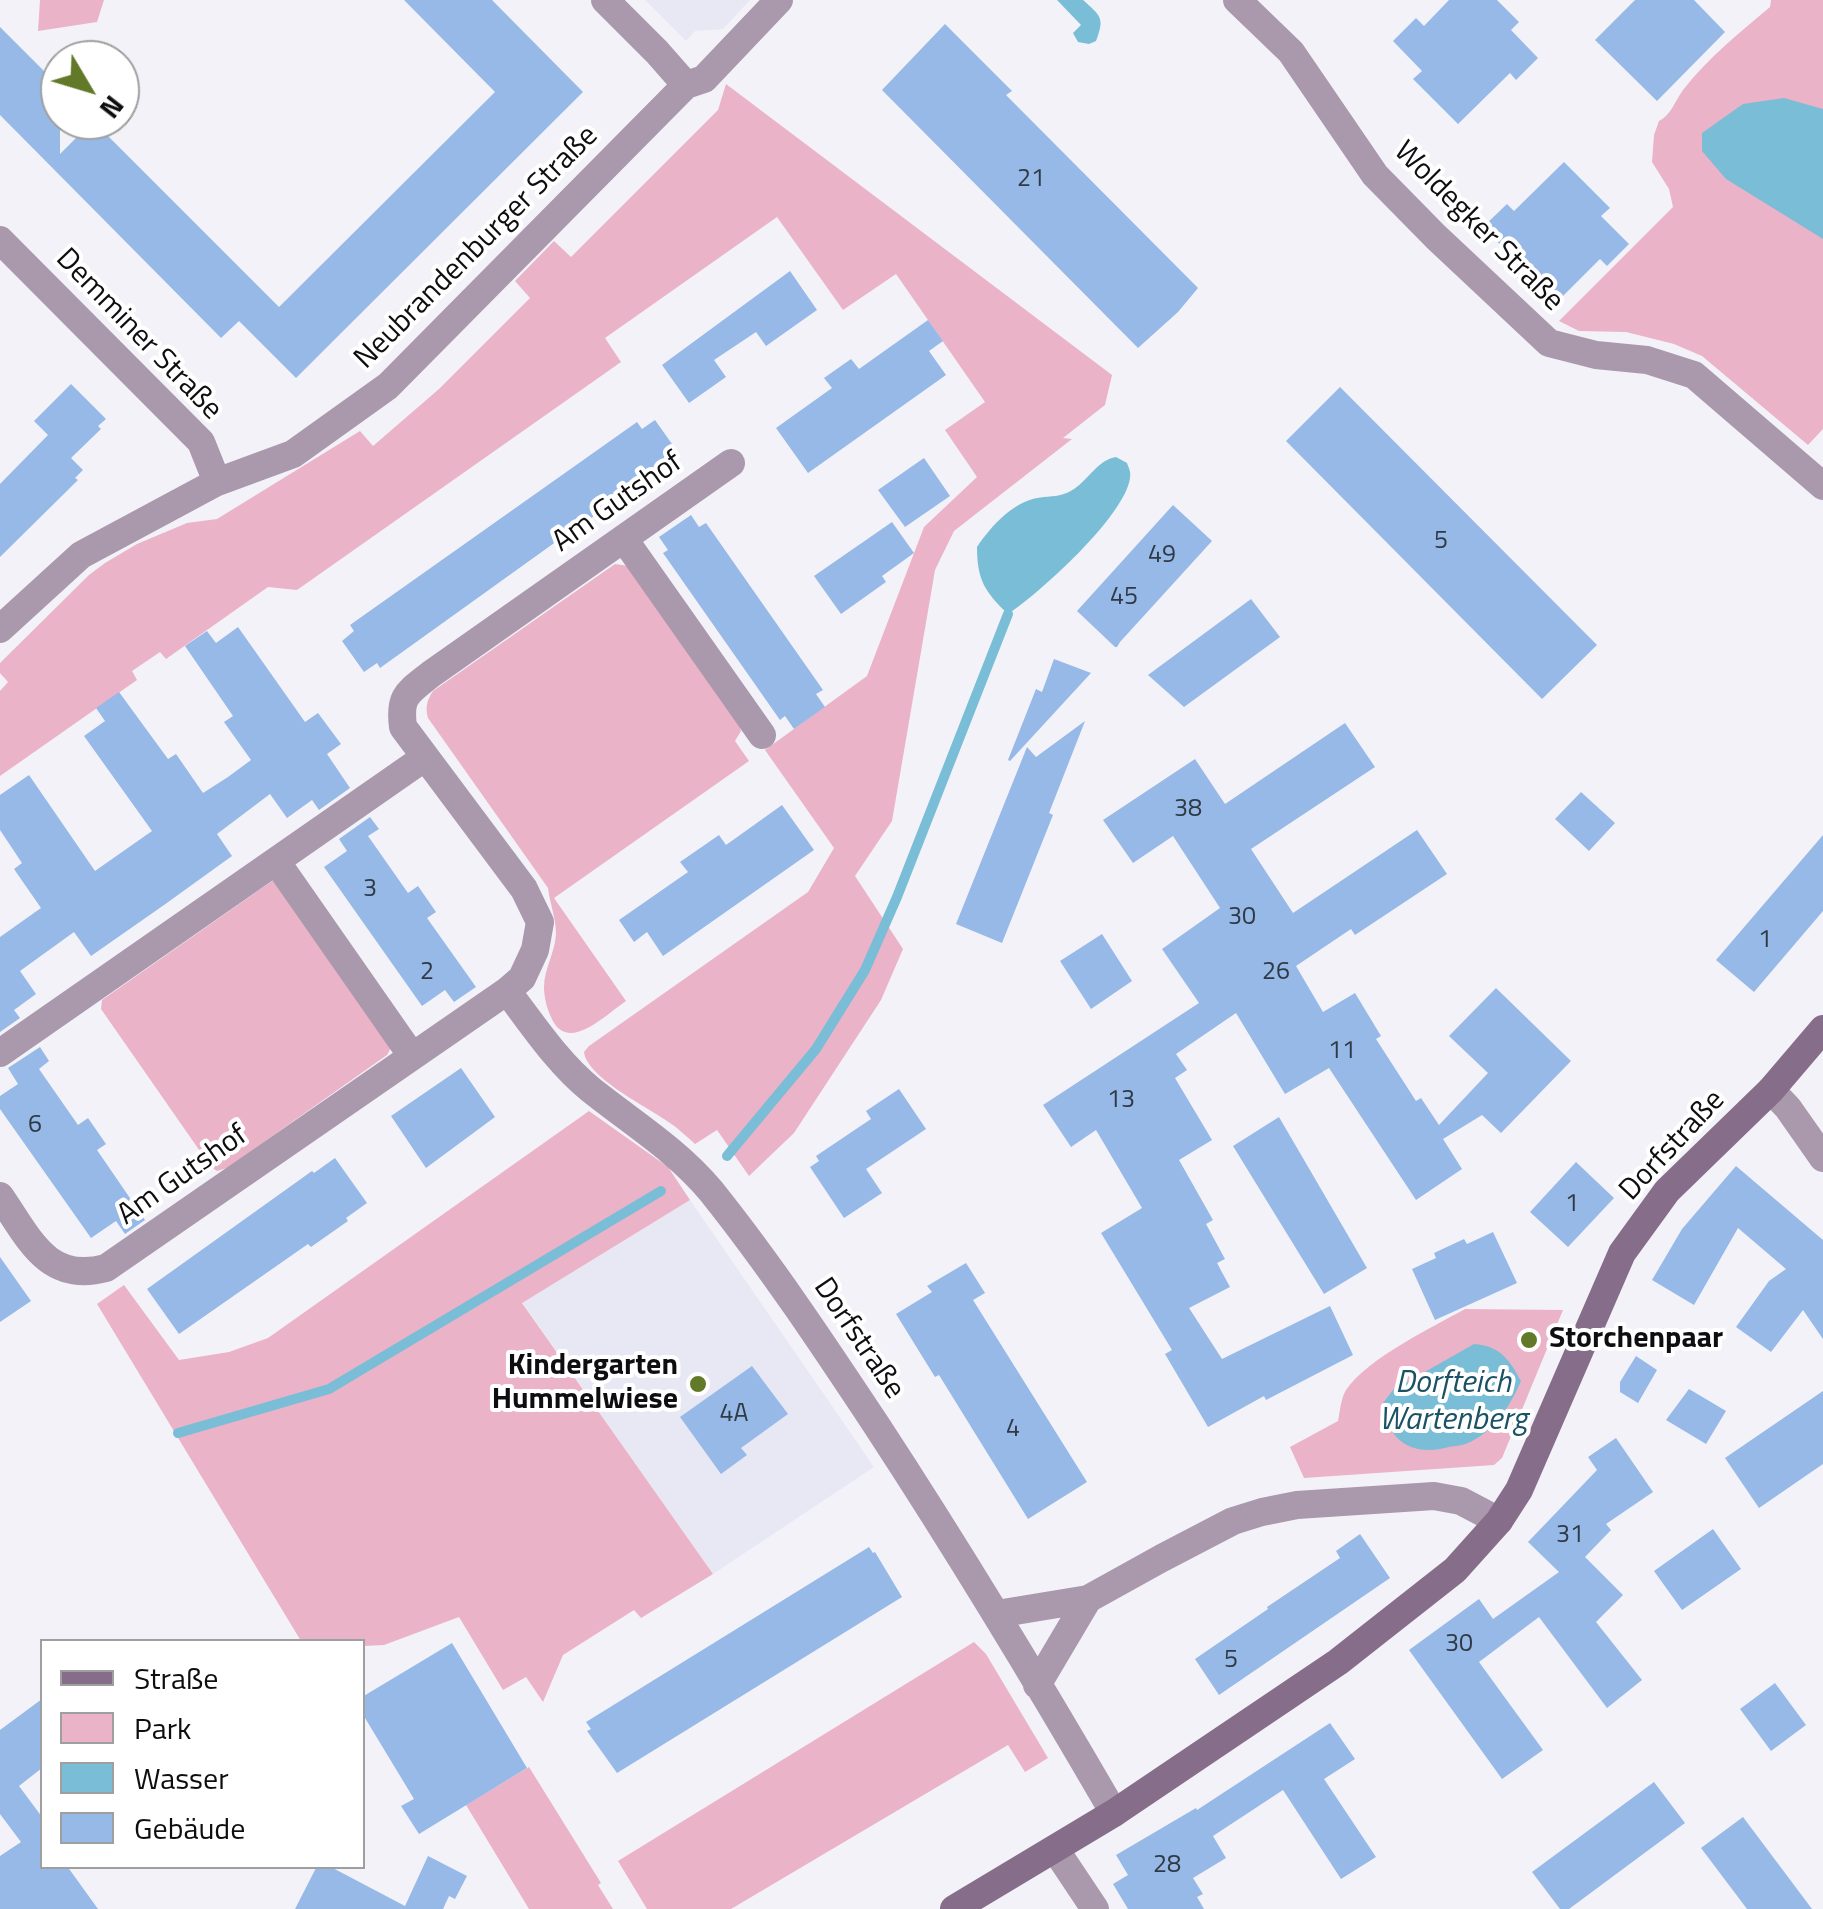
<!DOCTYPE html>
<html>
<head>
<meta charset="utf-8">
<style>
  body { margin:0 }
  #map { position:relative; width:1823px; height:1909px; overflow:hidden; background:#f3f2f8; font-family:"Titillium Web",sans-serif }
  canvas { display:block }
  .legend { position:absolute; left:40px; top:1639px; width:325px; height:230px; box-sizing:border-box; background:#fff; border:2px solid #9f9f9f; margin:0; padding:12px 18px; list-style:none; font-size:30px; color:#0e0e10 }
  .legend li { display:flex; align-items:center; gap:20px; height:50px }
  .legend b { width:50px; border:2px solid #9f9f9f }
  .north { position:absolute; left:40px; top:40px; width:100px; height:100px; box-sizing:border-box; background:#fff; border:2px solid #9f9f9f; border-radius:50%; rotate:128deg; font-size:28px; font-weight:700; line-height:40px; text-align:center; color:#0e0e10 }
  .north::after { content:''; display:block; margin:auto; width:35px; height:45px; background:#63792a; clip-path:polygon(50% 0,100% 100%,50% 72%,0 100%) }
</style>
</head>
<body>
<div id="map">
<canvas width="1823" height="1909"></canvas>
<ul class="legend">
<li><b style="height:12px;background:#866d89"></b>Straße</li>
<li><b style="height:28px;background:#ebb3c7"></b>Park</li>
<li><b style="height:28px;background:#79bed6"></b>Wasser</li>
<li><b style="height:28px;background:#96b9e7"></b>Gebäude</li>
</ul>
<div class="north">N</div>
</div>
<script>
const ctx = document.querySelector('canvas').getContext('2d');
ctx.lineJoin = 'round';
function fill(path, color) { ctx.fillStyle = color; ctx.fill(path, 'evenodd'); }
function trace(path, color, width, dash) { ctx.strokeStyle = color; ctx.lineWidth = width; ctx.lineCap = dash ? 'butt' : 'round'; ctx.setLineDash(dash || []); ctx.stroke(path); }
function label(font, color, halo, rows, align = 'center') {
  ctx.font = font + ' "Titillium Web",sans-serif'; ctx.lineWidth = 8; ctx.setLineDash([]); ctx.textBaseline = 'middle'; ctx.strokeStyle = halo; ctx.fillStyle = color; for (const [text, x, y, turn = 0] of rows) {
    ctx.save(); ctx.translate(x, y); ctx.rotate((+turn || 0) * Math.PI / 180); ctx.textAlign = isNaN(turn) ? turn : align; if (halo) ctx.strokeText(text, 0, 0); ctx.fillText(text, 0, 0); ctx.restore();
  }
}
const built = new Path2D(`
  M645 0H750L723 29 695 31 686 41Z
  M690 1200 874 1467 713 1574 522 1302Z`);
const green = new Path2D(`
  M40 0H104L97 22 38 31Z
  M1771 0H1823V429L1808 445 1702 356 1674 344 1626 332 1579 331 1559 321 1673 207 1669 189 1652 162 1654 135 1659 121C1671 115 1675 101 1683 90 1708 58 1739 33 1770 7Z
  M726 84 1112 375 1105 405 1063 438 1072 439 954 531 935 570 892 821 855 876 903 949 881 1000 794 1133 749 1176 717 1130 695 1144C687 1137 679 1129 670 1123 648 1107 587 1078 584 1052L589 1046 808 892 834 848 765 750 867 676 924 527 977 477 945 430 985 402 896 274 843 310 777 217 605 338 621 362 297 590 268 587 166 659 160 652 132 671 137 680 0 776V691L8 682 0 673V663L89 575 105 563 137 544 187 523 217 519 360 431 373 446 439 389 530 298 515 281 554 241 571 257 718 110Z
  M615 564 629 566 739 723 741 731 735 741 749 761 554 898 626 1001C605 1015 567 1055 551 1017 547 1009 544 997 544 987 544 969 555 953 556 934 556 918 550 904 548 888L428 718C425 707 427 700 433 691Z
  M272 881H276L392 1046 387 1055 227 1168 217 1171 211 1167 101 1009 102 1000Z
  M589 1111 668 1167 690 1200 522 1303 713 1574 641 1618 634 1610 563 1655 543 1702 526 1677 503 1690 459 1617 384 1645 363 1646 362 1642 301 1641 97 1304 124 1285 179 1360 229 1352 268 1338Z
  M1465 1309 1563 1310 1502 1458 1494 1465 1304 1478 1290 1447 1338 1421C1340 1411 1341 1398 1346 1390 1368 1358 1431 1328 1465 1309Z
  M974 1642 986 1654 1048 1758 1025 1772 1008 1745 731 1909H647L618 1861Z
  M529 1767 601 1883 598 1885 613 1909H529L466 1805Z`);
const water = new Path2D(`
  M1057 0H1083C1101 16 1105 18 1096 41L1089 44 1078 42 1073 33 1081 25Z
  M1784 98 1823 109V239L1726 179 1702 151V133L1743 104Z
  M1116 457 1127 463C1129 469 1131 471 1130 478 1125 516 1040 593 1008 614 985 592 977 580 977 547 992 525 1015 499 1044 497 1055 496 1064 496 1074 489 1089 479 1098 460 1116 457Z
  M1474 1344C1500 1346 1509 1359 1521 1381 1511 1404 1495 1430 1472 1441 1466 1445 1456 1446 1449 1447 1412 1457 1387 1441 1383 1403L1393 1390Z`);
const stream = new Path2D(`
  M727 1156 816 1049 865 970 897 897 1008 614
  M178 1433 329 1389 661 1191`);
const building = new Path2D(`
  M404 0H492L583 92 296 378 239 321 221 338 0 115V27L60 87V154L93 121 279 307 495 92Z
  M1449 0H1497L1519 22 1511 30 1538 58 1516 80 1510 73 1458 124 1413 79 1422 71 1393 41 1416 18 1424 26Z
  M1635 0H1694L1725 32 1657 101 1595 40Z
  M945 24 1012 91 1006 95 1198 288 1178 312 1138 348 882 90Z
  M1564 162 1610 208 1601 216 1629 244 1607 266 1600 259 1549 310 1504 265 1512 257 1483 227 1507 204 1514 211Z
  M790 271 817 310 766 346 756 332 714 360 726 377 689 403 662 365Z
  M928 320 943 341 929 351 946 375 808 473 776 428 832 388 824 378 851 359 859 369Z
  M71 384 106 419 98 426 101 429 71 458 83 470 75 478 78 480 0 557V484L48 435 34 421Z
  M1340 387 1597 645 1542 699 1286 441Z
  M655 420 677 451 664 460 668 466 557 541 380 668 377 663 364 672 342 641 354 631 350 625 637 422 642 429Z
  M924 458 950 496 905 527 878 490Z
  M1173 505 1212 541 1120 642 1117 647H1115L1077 611Z
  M691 515 699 527 706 523 823 690 816 694 825 707 794 729 785 716 780 720 663 553 668 550 659 537Z
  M892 522 914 553 882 576 886 582 841 614 814 576Z
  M1251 599 1280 637 1184 707 1148 675Z
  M238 627 305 722 318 713 341 744 327 754 350 788 319 810 312 800 287 818 270 794 217 834 232 856 164 905 91 956 74 932 20 971 36 994 14 1010 20 1018 0 1032V937L41 908 14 869 22 863 0 830V795L29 775 95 871 152 831 84 736 105 721 96 708 119 692 168 759 176 754 203 793 228 777 251 760 224 722 233 716 185 646 207 631 216 643Z
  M1054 659 1091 673 1010 761 1008 760 1036 689 1042 692Z
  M1085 721 1049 813 1053 815 1002 943 956 924 1027 747 1036 757Z
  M1345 723 1375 767 1251 849 1293 913 1417 830 1447 874 1355 935 1351 929 1296 966 1323 1012 1355 993 1381 1036 1376 1039 1416 1101 1421 1098 1439 1125 1488 1073 1449 1036 1496 988 1571 1061 1501 1133 1482 1115 1443 1139 1462 1169 1416 1200 1329 1068 1285 1094 1236 1013 1176 1054 1187 1070 1175 1078 1212 1140 1179 1160 1213 1220 1206 1224 1225 1259 1217 1263 1230 1287 1189 1308 1222 1359 1330 1306 1353 1355 1266 1400 1264 1396 1208 1427 1165 1354 1172 1350 1101 1233 1142 1208 1096 1130 1071 1147 1043 1105 1199 1003 1162 949 1220 908 1173 836 1133 863 1103 820 1195 759 1225 804Z
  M1581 792 1615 823 1589 851 1555 819Z
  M782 805 814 850 663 956 647 932 634 942 619 920 688 872 680 862 719 835 726 845Z
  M370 817 379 829 368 836 408 893 418 886 436 912 427 918 476 987 454 1002 445 990 422 1006 324 867 347 851 339 839Z
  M1823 835V911L1754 992 1716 960Z
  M1102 934 1132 981 1091 1009 1060 961Z
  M40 1047 49 1061 39 1069 78 1125 88 1118 106 1144 97 1150 145 1220 125 1234 116 1221 91 1238 0 1109V1096L18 1084 8 1068Z
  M461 1068 495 1117 426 1168 391 1116Z
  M899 1089 926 1129 866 1169 882 1193 844 1218 810 1167 819 1161 816 1156 871 1119 866 1111Z
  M1279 1117 1367 1268 1324 1294 1233 1146Z
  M335 1158 367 1203 346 1218 348 1221 311 1247 308 1244 179 1334 147 1289 312 1171 314 1173Z
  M1576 1162 1614 1198 1568 1247 1530 1212Z
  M1736 1166 1823 1240V1339L1803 1310 1771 1352 1736 1327 1769 1281 1786 1269 1738 1228 1694 1305 1652 1280 1682 1229Z
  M1493 1232 1517 1283 1435 1320 1412 1269 1436 1258 1434 1253 1464 1239 1467 1244Z
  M0 1257 31 1301 0 1322Z
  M966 1263 985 1293 973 1300 1087 1482 1028 1519 939 1375 935 1377 896 1314 932 1292 927 1286Z
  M1636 1356 1657 1370 1638 1403 1620 1392V1382Z
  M752 1366 788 1414 741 1448 747 1455 721 1474 680 1417Z
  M1689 1389 1726 1411 1706 1444 1666 1420Z
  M1823 1391V1464L1759 1508 1725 1458Z
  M1616 1438 1653 1492 1606 1524 1611 1530 1585 1557 1623 1595 1596 1622 1642 1680 1607 1708 1539 1617 1479 1662 1543 1750 1502 1779 1409 1650 1479 1599 1493 1619 1559 1572 1528 1542 1597 1470 1588 1457Z
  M1713 1529 1741 1569 1682 1610 1654 1571Z
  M1360 1534 1390 1578 1219 1695 1195 1659 1268 1609 1267 1607 1340 1558 1336 1551Z
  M869 1547 873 1553 875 1552 902 1597 617 1773 587 1731 591 1729 586 1722Z
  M452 1643 527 1768 419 1834 401 1806 414 1799 362 1713V1697Z
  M1775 1683 1806 1725 1771 1751 1740 1709Z
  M42 1699V1768L19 1786 42 1817V1866H67L98 1909H0V1856L21 1842 0 1814V1730Z
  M1330 1723 1355 1759 1324 1779 1376 1857 1341 1879 1283 1790 1213 1836 1226 1858 1193 1878 1203 1894 1197 1897 1204 1909H1128L1113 1884 1128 1875 1116 1855 1196 1808 1197 1810Z
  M1654 1782 1685 1823 1569 1909H1560L1532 1872Z
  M1743 1817 1812 1909H1747L1701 1848Z
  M428 1856 467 1876 455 1899 449 1896 443 1909H295L317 1866H329L405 1906Z`);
const minor = new Path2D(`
  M605 0 657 52 686 85
  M1237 0 1291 52 1375 175 1436 237 1549 343 1596 355 1647 360 1694 375 1823 486
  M0 240 201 442 217 482
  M624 539 762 735
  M0 629 81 555 217 482 293 454 388 386 686 85 704 79 779 0
  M276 861 412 1056
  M507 991C533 1025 557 1062 590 1089 631 1122 677 1150 711 1191 771 1266 824 1346 877 1426 960 1553 1038 1682 1114 1813
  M0 1053 424 758
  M1771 1090 1788 1108 1823 1158
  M0 1196C29 1238 47 1284 106 1268L507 991 522 978 535 950 540 922 524 889 403 727C399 696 407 693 431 674L731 463
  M997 1614 1088 1599 1162 1558 1233 1521 1262 1512 1297 1505 1434 1496 1461 1501 1499 1521
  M1037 1685 1088 1599
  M1055 1849 1095 1909`);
const secondary = new Path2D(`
  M954 1909 1114 1813 1338 1662 1455 1570 1499 1521 1519 1490 1622 1253 1667 1191 1771 1090 1823 1029`);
const markers = [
  [1529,1340,10,"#63792a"],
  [698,1384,10,"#63792a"]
];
const numberNames = [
  ["21",1031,180],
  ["5",1441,542],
  ["49",1162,556],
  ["45",1124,598],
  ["38",1188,810],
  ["3",370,890],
  ["30",1242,918],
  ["1",1765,941],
  ["2",427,973],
  ["26",1276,973],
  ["11",1342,1052],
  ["13",1121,1101],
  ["6",35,1126],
  ["1",1572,1205],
  ["4A",734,1415],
  ["4",1013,1430],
  ["31",1570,1536],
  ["30",1459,1645],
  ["5",1231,1661],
  ["28",1167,1866]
];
const streetNames = [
  ["Woldegker Straße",1478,227,45],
  ["Neubrandenburger Straße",477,248,-45],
  ["Demminer Straße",138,335,46],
  ["Am Gutshof",618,503,-35],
  ["Dorfstraße",1673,1146,-47],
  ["Am Gutshof",183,1176,-35],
  ["Dorfstraße",858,1339,56]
];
const poiNames = [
  ["Storchenpaar",1549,1340],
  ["Kindergarten",678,1367,"right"],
  ["Hummelwiese",678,1401,"right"]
];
const waterNames = [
  ["Dorfteich",1453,1384],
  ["Wartenberg",1453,1421]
];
fill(built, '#e8e7f4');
fill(green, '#ebb3c7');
fill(water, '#79bed6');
trace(stream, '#79bed6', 10);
fill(building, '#96b9e7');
trace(minor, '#aa98ac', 28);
trace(secondary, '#866d89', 28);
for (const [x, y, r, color] of markers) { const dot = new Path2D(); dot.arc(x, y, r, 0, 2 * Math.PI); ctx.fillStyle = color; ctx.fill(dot); trace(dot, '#fff', 4); }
label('25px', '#303946', null, numberNames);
label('30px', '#0e0e10', '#fff', streetNames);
label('bold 30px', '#0e0e10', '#fff', poiNames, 'left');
label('italic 32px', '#1b5365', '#fff', waterNames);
</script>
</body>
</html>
